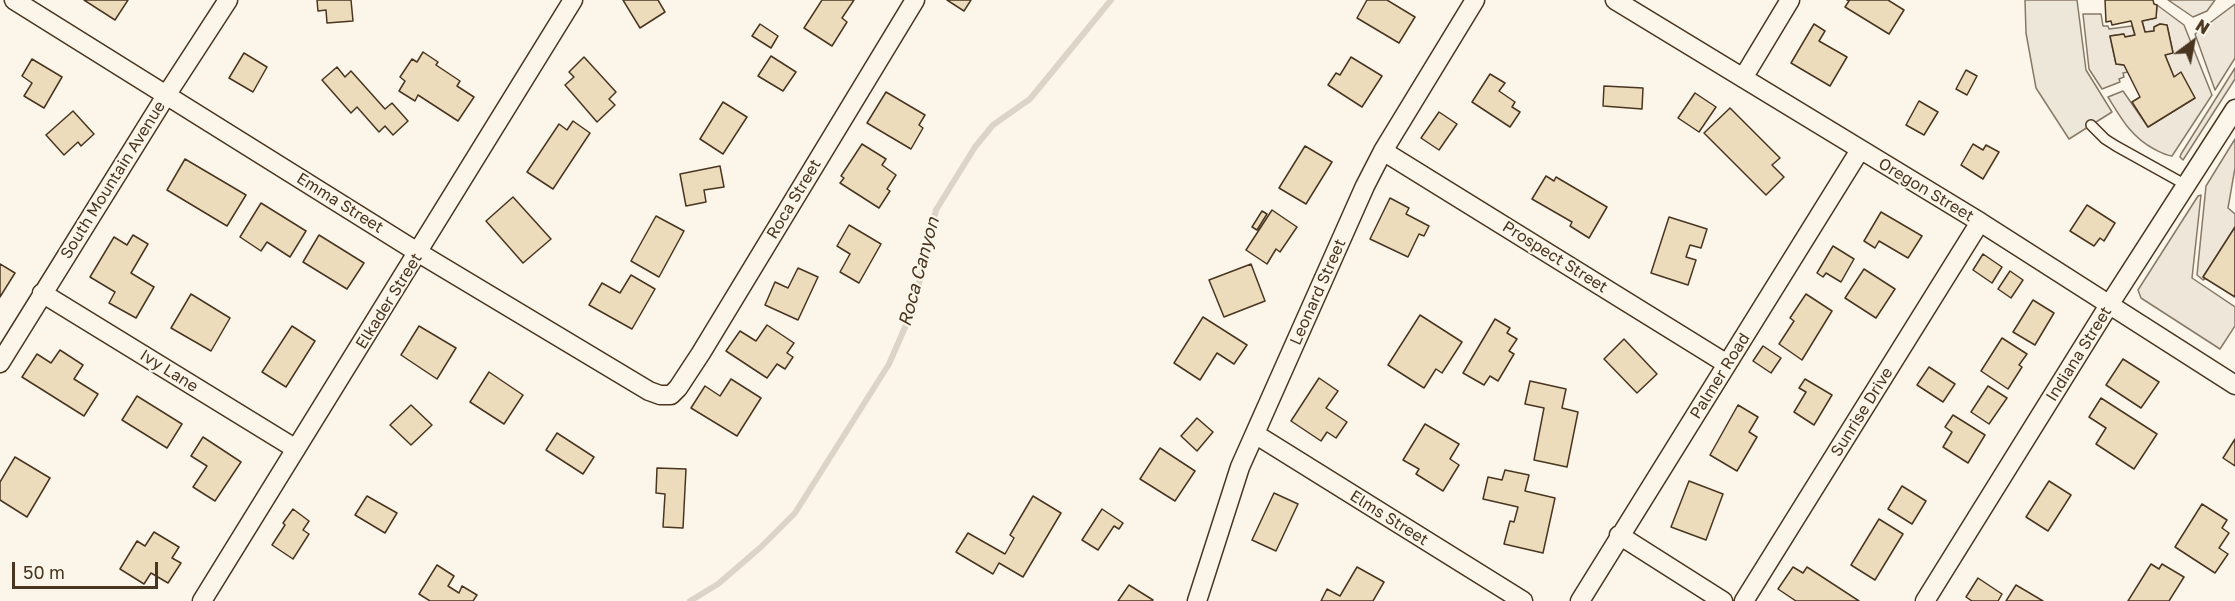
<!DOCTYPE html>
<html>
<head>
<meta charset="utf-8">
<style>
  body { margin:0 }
  #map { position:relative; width:2235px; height:601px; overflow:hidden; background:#fbf6e9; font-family:"Golos Text",sans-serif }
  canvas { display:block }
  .north { position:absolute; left:2163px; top:12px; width:60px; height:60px; -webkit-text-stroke:4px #fbf6e9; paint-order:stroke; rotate:32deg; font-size:16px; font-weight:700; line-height:24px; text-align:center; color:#4a3520 }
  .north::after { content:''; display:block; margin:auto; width:21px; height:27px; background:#4a3520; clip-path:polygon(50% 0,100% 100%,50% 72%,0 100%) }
  .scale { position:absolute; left:12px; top:562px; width:146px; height:27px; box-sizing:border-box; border:3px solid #4a3520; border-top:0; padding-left:8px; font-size:18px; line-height:21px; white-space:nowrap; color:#4a3520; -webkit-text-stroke:4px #fbf6e9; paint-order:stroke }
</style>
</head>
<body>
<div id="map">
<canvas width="2235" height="601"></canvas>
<div class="north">N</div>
<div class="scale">50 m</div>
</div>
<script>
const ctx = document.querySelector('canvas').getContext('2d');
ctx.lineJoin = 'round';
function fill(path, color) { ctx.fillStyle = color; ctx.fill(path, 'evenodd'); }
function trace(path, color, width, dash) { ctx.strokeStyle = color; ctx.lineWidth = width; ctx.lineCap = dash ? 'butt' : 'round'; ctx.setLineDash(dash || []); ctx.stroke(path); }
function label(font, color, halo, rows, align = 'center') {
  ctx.font = font + ' "Golos Text",sans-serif'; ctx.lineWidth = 4.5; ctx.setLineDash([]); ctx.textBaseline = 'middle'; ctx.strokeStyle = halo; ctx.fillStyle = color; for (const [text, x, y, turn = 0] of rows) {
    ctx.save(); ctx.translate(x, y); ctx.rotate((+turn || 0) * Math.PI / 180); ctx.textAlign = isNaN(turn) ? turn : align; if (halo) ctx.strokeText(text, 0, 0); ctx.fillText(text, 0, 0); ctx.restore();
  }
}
const green = new Path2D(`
  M2168 0H2215L2207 11 2193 17Z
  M2235 4V58L2215 90 2195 34Z
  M2157 5 2184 25 2212 95 2172 156C2165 155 2160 152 2154 149 2131 137 2121 118 2108 97L2123 91 2148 127 2195 98 2181 73 2174 77 2165 55 2173 52 2167 25 2160 24 2154 27V31L2145 32 2142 21 2156 18Z
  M2083 14H2101L2103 26H2108L2109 29 2132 26 2135 35 2125 37 2123 34 2110 36 2116 64 2124 65 2128 72 2123 73 2124 77 2119 79 2120 82 2102 89 2089 69Z
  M2235 68V79L2183 160 2180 157 2181 154Z
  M2235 139V168L2228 208 2235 214V227L2203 277 2205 279 2203 280 2197 275 2206 186Z
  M2201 195 2192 278 2235 307V326L2220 349 2141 298 2138 290 2198 196Z`);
const parking = new Path2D(`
  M2025 0H2077L2086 70 2112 112 2069 139 2036 88 2026 33Z`);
const stream = new Path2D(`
  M690 601 718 584 761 547 795 513 889 364 913 309 936 210 975 147 993 125 1030 99 1111 0`);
const building = new Path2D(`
  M84 0H128L115 20Z
  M317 0H351L353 21 327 23 326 10 318 11Z
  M623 0H658L665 12 640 28Z
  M822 0H854L842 18 847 22 832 46 804 28Z
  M947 0H971L964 11Z
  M1367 0H1387L1415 17 1399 43 1357 18Z
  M1847 0H1888L1904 10 1889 34 1845 7 1849 1Z
  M2105 0H2153L2154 4 2157 5 2156 18 2142 21 2145 32 2154 31V27L2160 24 2167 25 2173 53 2165 55 2174 77 2181 72 2195 98 2148 127 2132 102 2140 97 2124 65 2116 64 2110 36 2124 34 2125 37 2135 35 2131 21 2112 25 2111 21 2106 22Z
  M760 24 778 36 771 48 752 36Z
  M1814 24 1825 31 1819 41 1847 57 1830 86 1791 63Z
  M423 52 438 62 436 65 460 81 457 86 474 97 458 121 418 95 415 101 399 91 405 81 400 77 412 59 417 62Z
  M244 53 267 67 253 92 229 78Z
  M771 56 796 72 783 91 758 76Z
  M584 57 616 92 609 99 615 105 597 122 565 85 574 77 569 72Z
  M1351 57 1382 76 1362 107 1328 85 1336 73 1340 75Z
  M32 59 62 77 44 108 24 96 32 83 22 76Z
  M337 67 345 77 351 71 385 109 392 103 408 121 393 135 385 126 379 132 357 107 351 113 322 80Z
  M1966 70 1977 76 1967 95 1956 89Z
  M1490 74 1505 83 1499 91 1515 102 1512 107 1520 112 1510 127 1472 102Z
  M1604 86 1643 88 1642 109 1603 106Z
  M886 92 925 115 919 125 923 128 911 149 867 123Z
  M1695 93 1716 107 1699 132 1678 118Z
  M1919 101 1938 112 1924 135 1906 125Z
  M723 102 747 117 723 154 700 139Z
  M1730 108 1780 158 1772 165 1784 177 1766 195 1704 133Z
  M73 111 94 134 81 146 78 142 64 155 46 135Z
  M1439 112 1457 124 1439 150 1421 138Z
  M573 121 590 133 553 189 527 172 559 124 567 130Z
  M862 144 886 159 882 165 896 175 887 189 890 191 879 208 840 183 844 178 841 176Z
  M1973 144 1983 150 1986 145 1999 152 1983 179 1961 165Z
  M1305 146 1332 162 1306 204 1279 188Z
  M185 159 246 195 227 226 167 190Z
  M720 166 724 187 704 190 706 202 686 206 680 174Z
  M1546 176 1554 181 1556 177 1607 207 1589 238 1570 226 1572 222 1532 199Z
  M513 197 551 239 523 263 486 221Z
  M1390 198 1409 208 1406 214 1429 226 1424 236 1419 234 1408 257 1370 239Z
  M261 203 306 231 290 257 267 242 261 251 240 237Z
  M2087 205 2115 223 2104 241 2100 238 2094 246 2070 231Z
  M1272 210 1297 227 1280 252 1276 249 1267 264 1246 250Z
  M1262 211 1267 214 1257 230 1252 227Z
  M1881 212 1922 236 1908 258 1879 241 1875 248 1864 241Z
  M656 216 684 231 659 277 631 261Z
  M1669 217 1707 229 1701 248 1690 245 1686 257 1696 260 1688 285 1651 273Z
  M849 225 881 244 859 283 840 272 850 254 837 246Z
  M2235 227V297L2203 277Z
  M133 235 148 244 131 273 154 287 136 318 109 303 115 292 90 277 114 237 127 245Z
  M319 235 364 263 347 289 303 262Z
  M1833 246 1854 259 1841 282 1826 273 1823 277 1817 273Z
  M1983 254 2002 267 1992 283 1973 270Z
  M0 264 15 273 0 297Z
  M1251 264 1265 301 1224 317 1209 280Z
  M798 268 818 277 798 320 765 305 775 282 788 288Z
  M1864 269 1895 289 1876 318 1845 298Z
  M2010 271 2023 280 2011 298 1998 289Z
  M631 275 655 289 632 329 589 305 602 283 620 293Z
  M191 294 230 318 211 351 171 328Z
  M1806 294 1832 311 1802 360 1779 344 1794 321 1790 318Z
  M2033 300 2054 313 2035 345 2013 332Z
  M1420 315 1462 342 1442 373 1436 369 1424 388 1388 365Z
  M1203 317 1247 345 1234 364 1217 353 1200 380 1174 363Z
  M1495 319 1510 328 1507 333 1517 339 1509 351 1514 354 1498 381 1490 376 1484 385 1463 373Z
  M767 325 794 343 787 353 793 357 785 369 777 364 767 378 726 351 740 331 756 341Z
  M292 326 315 341 286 387 262 372Z
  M419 326 456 348 437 379 401 355Z
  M2002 338 2027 354 2019 365 2022 367 2008 389 1981 371Z
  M1624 339 1657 374 1637 393 1604 359Z
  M1763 346 1781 358 1771 373 1753 361Z
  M60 350 83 365 74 379 98 394 84 416 22 377 37 354 51 363Z
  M2123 359 2159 382 2141 408 2106 385Z
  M1929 367 1955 384 1943 402 1917 385Z
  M489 372 523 395 504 424 470 402Z
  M1319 378 1338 391 1326 408 1347 422 1336 438 1327 432 1321 441 1291 421Z
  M731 379 761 398 737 436 691 408 705 386 720 396Z
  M1805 379 1832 395 1814 425 1794 412 1806 392 1799 388Z
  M1530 381 1566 389 1562 408 1578 412 1567 467 1534 460 1544 408 1525 404Z
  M1988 386 2007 398 1989 424 1971 412Z
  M137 396 182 424 167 448 122 420Z
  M2101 398 2157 434 2134 469 2096 444 2106 428 2089 417Z
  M411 405 432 425 411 445 390 425Z
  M1738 405 1758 417 1749 432 1757 437 1737 471 1710 455Z
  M1953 415 1985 435 1968 463 1943 447 1952 432 1945 427Z
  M1197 418 1213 432 1197 451 1181 436Z
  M1425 424 1459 444 1450 459 1459 465 1443 491 1416 474 1419 469 1403 460Z
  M557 433 594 457 583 474 546 450Z
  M203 437 241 462 215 501 193 487 207 466 191 456Z
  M2235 439V466L2223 458Z
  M1160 448 1195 471 1175 501 1140 479Z
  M15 457 50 478 27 517 0 500V482Z
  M657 468 686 469 683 528 663 527 665 494 656 493Z
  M1505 470 1529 475 1525 491 1555 498 1543 553 1504 544 1510 521 1514 522 1518 507 1483 499 1488 477 1502 480Z
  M1689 481 1723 494 1706 540 1671 527Z
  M2049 481 2071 495 2048 531 2026 517Z
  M1902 486 1926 501 1912 524 1888 509Z
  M1274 493 1298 504 1276 551 1252 540Z
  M367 496 397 513 385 533 355 515Z
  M1033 496 1061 513 1023 577 999 563 993 574 956 552 968 533 1005 554 1014 538 1010 535Z
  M2202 504 2227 520 2222 528 2229 533 2219 548 2228 554 2215 573 2175 547Z
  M293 509 309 521 303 530 309 534 293 559 272 545 285 525 283 523Z
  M1102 509 1123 523 1119 529 1114 526 1098 550 1082 540Z
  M1879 519 1903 534 1875 580 1851 565Z
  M154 532 179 547 172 558 181 563 168 583 151 573 144 584 120 569 137 541 145 546Z
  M2151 564 2159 569 2162 564 2184 577 2169 601H2128Z
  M437 565 454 576 448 586 459 593 462 586 477 595 473 601H430L419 594Z
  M1357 567 1384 582 1373 601H1321L1327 589 1340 596Z
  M1793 567 1803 573 1807 567 1859 601H1796L1778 589Z
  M1978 578 2002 594 1998 601H1972L1966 597Z
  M1129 585 1153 600 1152 601H1118Z
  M2016 585 2043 601H2006Z`);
const service = new Path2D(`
  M2091 125 2105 139 2116 146 2186 185`);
const minor = new Path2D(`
  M14 0 419 253 649 391 660 395H671L678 388 701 353 915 0
  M1615 0 1980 222 2235 385
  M1743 78 1790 0
  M1383 151 1727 364
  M42 293 296 449
  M0 363 167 94 228 0
  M1255 434 1523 601
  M1619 535 1723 601
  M202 601 573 0
  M1197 601 1240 467 1365 186 1383 151 1475 0
  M1580 601 1860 150
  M1744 601 1980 222
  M1925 601 2109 305 2235 109`);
const streetNames = [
  ["South Mountain Avenue",113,180,-58],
  ["Oregon Street",1926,190,31],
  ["Roca Street",794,199,-59],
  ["Emma Street",340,203,32],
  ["Prospect Street",1555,257,32],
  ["Leonard Street",1318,292,-66],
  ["Elkader Street",389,301,-58],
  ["Indiana Street",2079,354,-58],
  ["Ivy Lane",169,371,32],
  ["Palmer Road",1720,376,-58],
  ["Sunrise Drive",1862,412,-58],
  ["Elms Street",1389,518,32]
];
const waterNames = [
  ["Roca Canyon",919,272,-75]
];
fill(green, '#ede6d9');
trace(green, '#887966', 1.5);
fill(parking, '#ede7d9');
trace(parking, '#887966', 1.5);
trace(stream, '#dcd4c6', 6);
fill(building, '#ecdcbc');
trace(building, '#4a3520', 1.5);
trace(service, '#4a3520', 12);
trace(minor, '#4a3520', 21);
trace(service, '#fbf6e9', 9);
trace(minor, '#fbf6e9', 18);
label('16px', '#4a3520', '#fbf6e9', streetNames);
label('italic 18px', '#4a3520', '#fbf6e9', waterNames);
</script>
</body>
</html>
